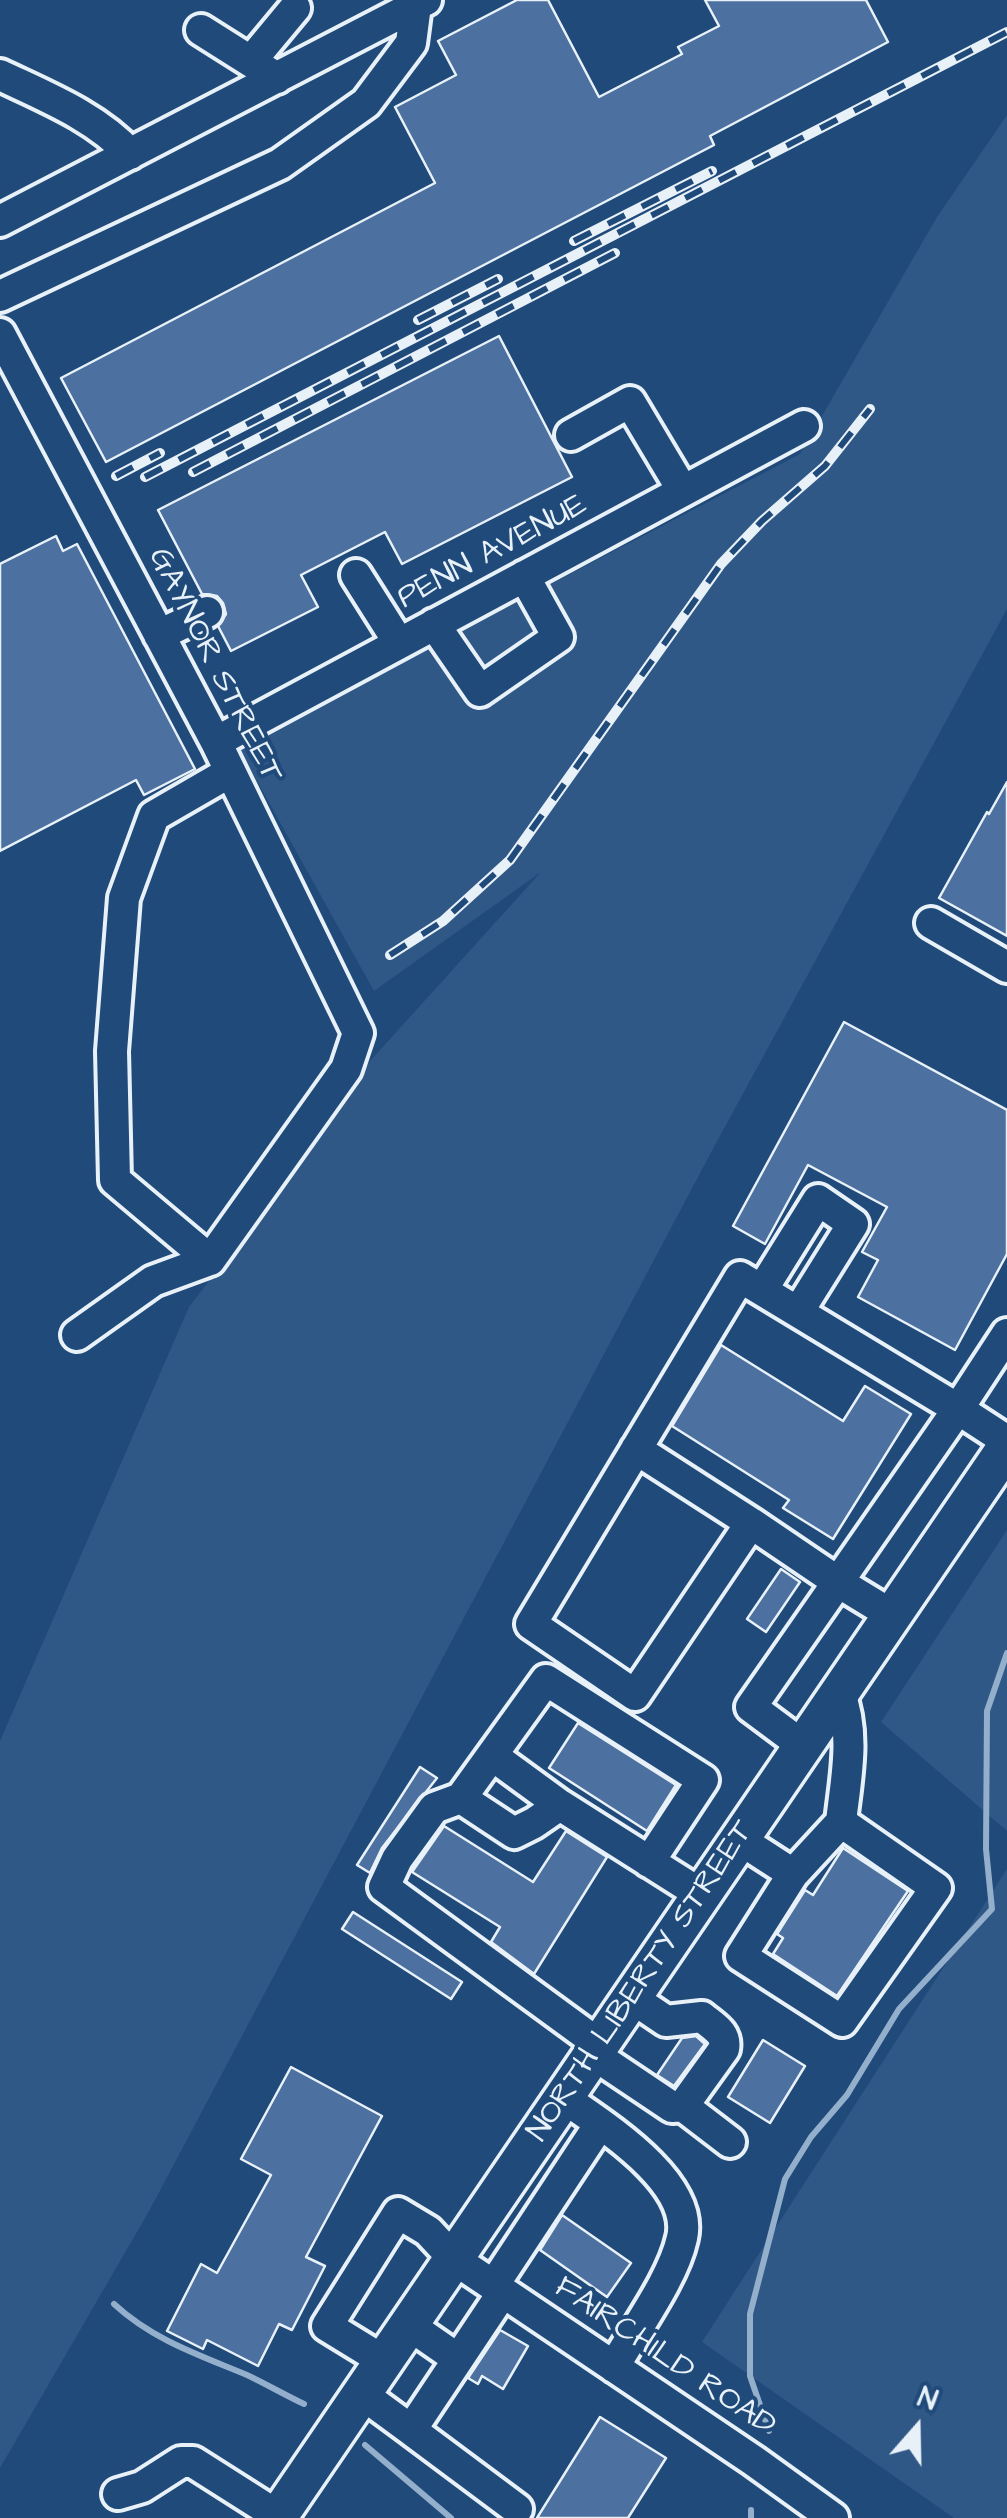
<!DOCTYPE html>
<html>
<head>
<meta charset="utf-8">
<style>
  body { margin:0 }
  #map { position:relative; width:1007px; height:2518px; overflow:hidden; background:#1f4a7a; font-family:"Architects Daughter",sans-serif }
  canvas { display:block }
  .north { position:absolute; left:867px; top:2378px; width:100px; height:100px; -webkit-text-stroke:8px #1f4a7a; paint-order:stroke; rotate:20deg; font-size:28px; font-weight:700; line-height:40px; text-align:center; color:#e8f1f8 }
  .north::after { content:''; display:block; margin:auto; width:35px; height:45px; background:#e8f1f8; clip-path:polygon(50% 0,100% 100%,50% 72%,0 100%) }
</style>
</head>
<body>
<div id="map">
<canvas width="1007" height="2518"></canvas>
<div class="north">N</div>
</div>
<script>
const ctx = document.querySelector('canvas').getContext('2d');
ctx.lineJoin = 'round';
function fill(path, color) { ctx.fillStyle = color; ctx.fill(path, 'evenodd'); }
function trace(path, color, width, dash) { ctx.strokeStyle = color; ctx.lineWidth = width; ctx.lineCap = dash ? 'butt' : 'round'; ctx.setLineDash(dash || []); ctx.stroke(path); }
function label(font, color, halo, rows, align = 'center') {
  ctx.font = font + ' "Architects Daughter",sans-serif'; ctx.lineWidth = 8; ctx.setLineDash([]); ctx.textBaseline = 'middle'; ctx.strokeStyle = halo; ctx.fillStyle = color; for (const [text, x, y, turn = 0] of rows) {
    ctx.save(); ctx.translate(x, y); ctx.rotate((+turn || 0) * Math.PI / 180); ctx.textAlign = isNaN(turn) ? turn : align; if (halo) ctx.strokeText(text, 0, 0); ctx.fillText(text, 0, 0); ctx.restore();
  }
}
const built = new Path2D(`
  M1007 115V609L715 1145 148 2213 0 2468V1741L189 1307 299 1163 371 1060 541 872 374 991 238 747 800 454 937 217Z
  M1007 1530V1831L881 1722Z
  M1007 1869V2518H954L702 2342Z`);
const stream = new Path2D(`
  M114 2304C153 2340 199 2355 247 2375 266 2384 285 2395 304 2404
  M769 2431 750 2376V2314L785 2179 811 2137 847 2095 899 2009 992 1909 986 1849 987 1711 1007 1653
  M365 2445 451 2518
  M751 2510V2518`);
const building = new Path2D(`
  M517 0H548L599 97 682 54 678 47 719 26 705 0H866L888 42 710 136 714 145 106 462 61 378 435 183 395 107 456 75 438 41Z
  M499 336 572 477 402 564 385 532 301 575 318 607 231 651 218 626 226 614 223 603 217 596 202 594 158 510Z
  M56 536 63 551 77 544 195 769 144 795 136 780 0 851V564Z
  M1007 782V936L939 898 987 812 989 814Z
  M844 1022 1007 1110V1254L955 1350 858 1297 878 1260 862 1252 887 1207 808 1165 765 1244 733 1226Z
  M721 1345 843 1421 865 1386 911 1414 833 1539 783 1508 789 1500 672 1426Z
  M781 1569 800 1582 766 1632 747 1619Z
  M578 1723 676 1785 647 1831 549 1768Z
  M420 1767 437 1778 382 1848 370 1873 357 1865Z
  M444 1826 533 1882 566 1831 607 1857 534 1974 491 1942 500 1927 412 1872Z
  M843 1848 908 1891 837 1996 773 1954 783 1938 777 1934 805 1890 813 1895Z
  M353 1912 462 1982 451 1999 342 1929Z
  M696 2036 705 2044 674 2086 657 2075 682 2038Z
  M763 2040 805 2066 770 2123 728 2097Z
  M291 2067 382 2116 306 2257 325 2266 292 2330 279 2324 258 2366 207 2340 203 2349 167 2331 201 2264 217 2273 271 2175 241 2159Z
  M562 2215 631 2263 607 2297 540 2250Z
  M500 2330 528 2346 503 2389 482 2376 478 2384 468 2378Z
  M600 2417 666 2458 628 2518H537Z`);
const minor = new Path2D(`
  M201 30 277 78
  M251 61 295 8
  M0 75C44 96 97 117 130 154
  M0 221 426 0
  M0 296 280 164 366 103 411 43 416 5
  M0 334 216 742 358 1033 346 1069 210 1260 153 1281 77 1335
  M571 435 630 402 683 491
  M356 575 399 643
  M434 624 480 691 558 637 524 576
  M159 635 207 612
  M216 742 804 426
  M931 923 1007 967
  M210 1260 115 1180 112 1051 124 898 154 816 230 772
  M762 1290 818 1200 853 1224 798 1312
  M636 1449 751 1523 635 1695 531 1624 740 1277 958 1409 1007 1334
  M751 1523 838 1582 958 1409 1007 1441
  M839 1691C856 1734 846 1777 841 1822
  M802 1745 751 1707 838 1582 892 1615
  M493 1756 560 1805
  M461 1798 546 1680 703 1780 649 1862
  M739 1839 793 1874 841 1822 936 1888 842 2021 741 1956 793 1874
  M600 2045 384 1887 397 1859 434 1808 461 1798 514 1833 534 1823 560 1805 702 1895
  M593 2054 672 2107 683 2106 724 2049C727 2033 714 2027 702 2017L666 2021 632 1998
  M564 2098C602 2125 695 2182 682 2238 673 2279 635 2329 614 2367
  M683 2106 730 2142
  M493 2286 600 2124
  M409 2325 458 2359
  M384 2361 327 2326 398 2213 428 2231 454 2259 754 2461 833 2518
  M362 2394 411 2430 503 2292
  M411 2430 517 2509
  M118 2494 142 2487 181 2462H193L278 2516`);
const major = new Path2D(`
  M277 2518 1007 1447`);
const rail = new Path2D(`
  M574 241 712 171
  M418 320 498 279
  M193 472 615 253
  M116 476 160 453
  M145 477 1007 32
  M390 955 443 921 510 860 721 564 762 521 825 466 870 409`);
const streetNames = [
  ["PENN AVENUE",493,553,-28],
  ["GAYNOR STREET",214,666,63],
  ["NORTH LIBERTY STREET",642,1982,-56],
  ["FAIRCHILD ROAD",664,2358,34]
];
fill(built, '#305887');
trace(stream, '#93afcb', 6);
fill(building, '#4c709f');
trace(building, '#e8f1f8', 2.5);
trace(minor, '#e8f1f8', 38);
trace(major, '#e8f1f8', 45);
trace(minor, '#1f4a7a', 30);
trace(major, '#1f4a7a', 38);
trace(rail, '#e8f1f8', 10);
trace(rail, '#1f4a7a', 6, [19]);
label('32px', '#e8f1f8', '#1f4a7a', streetNames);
</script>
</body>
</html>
